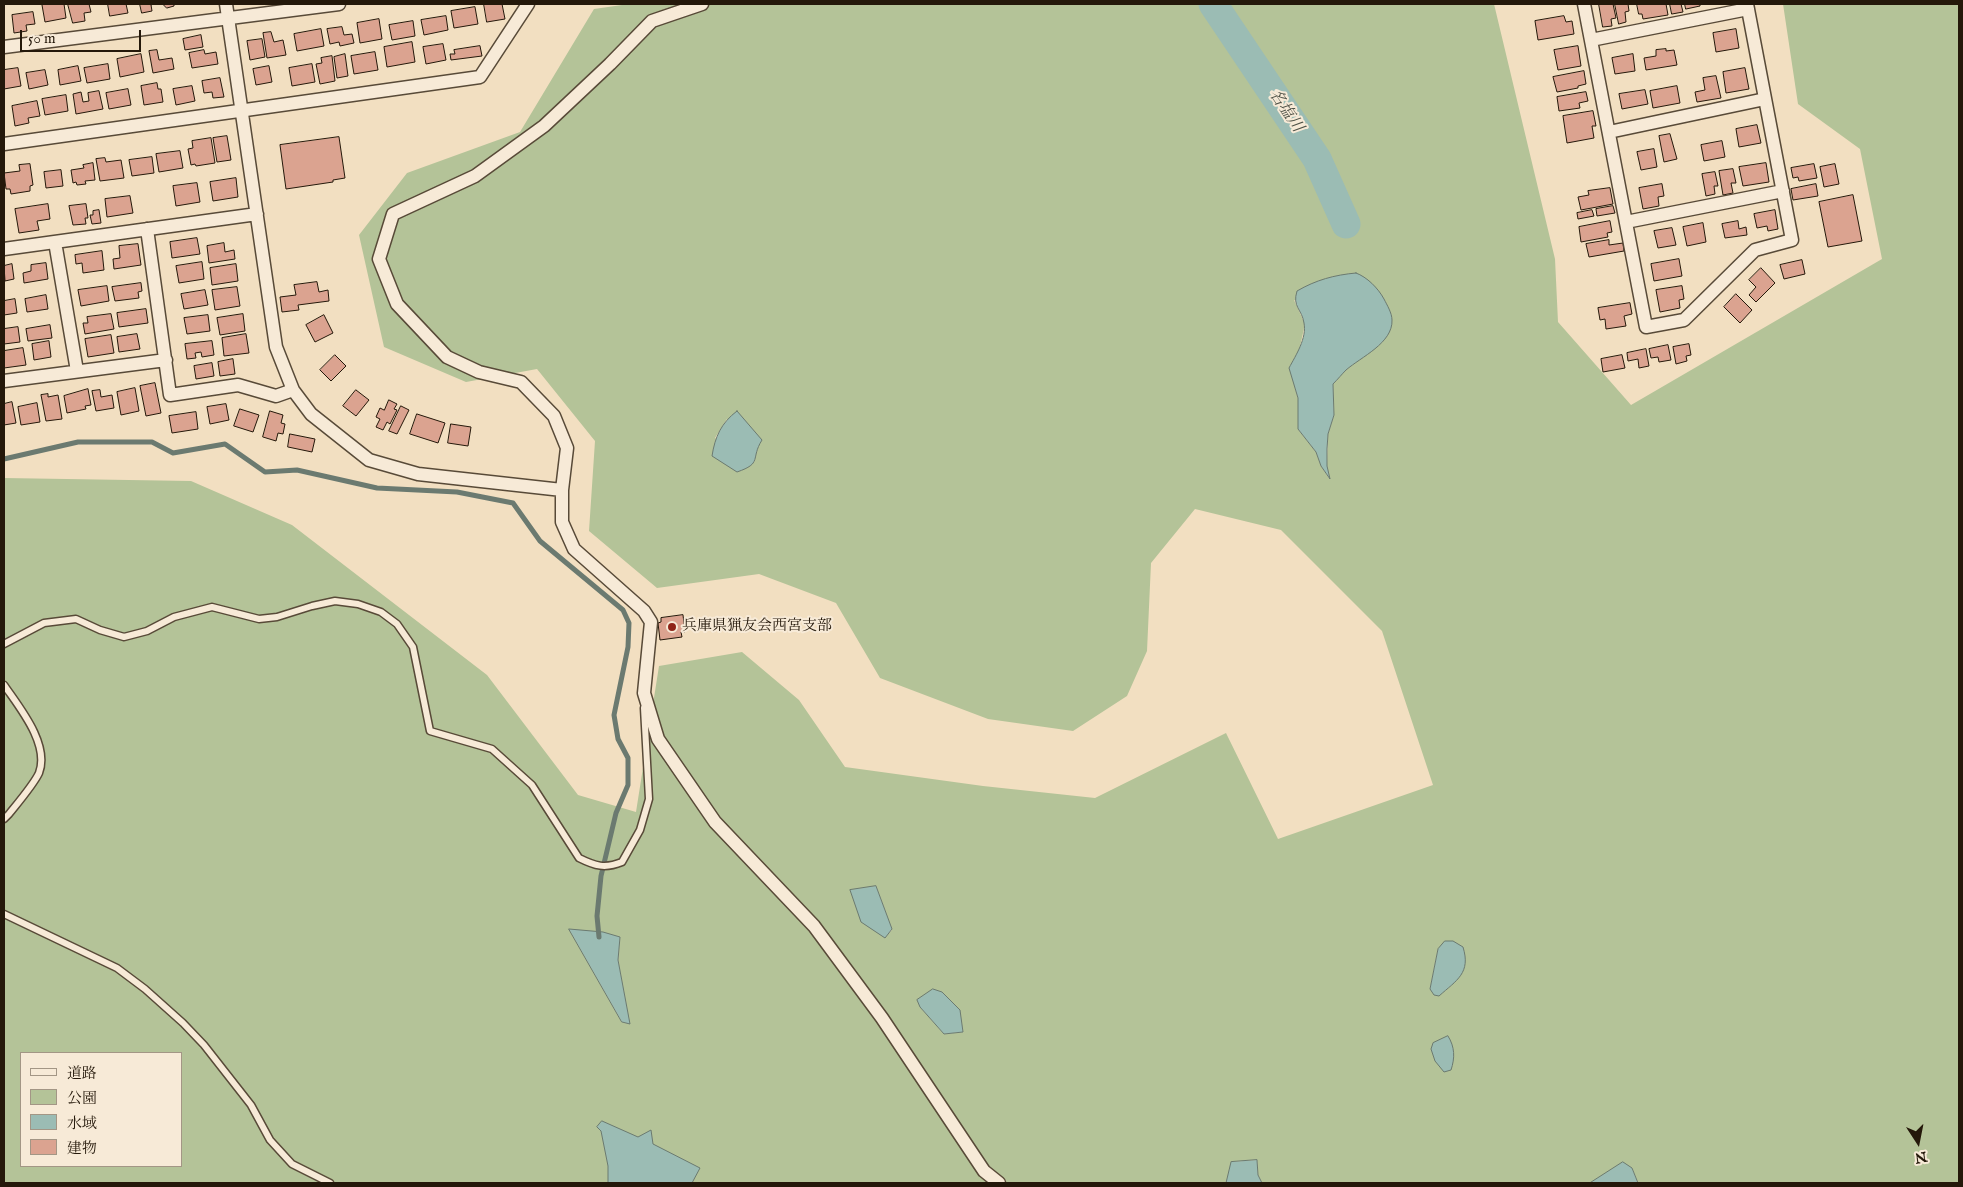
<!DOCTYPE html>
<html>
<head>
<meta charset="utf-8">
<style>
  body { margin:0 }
  #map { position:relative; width:1963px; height:1187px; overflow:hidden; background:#f2dfc1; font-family:"IM FELL English","Noto Serif JP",serif }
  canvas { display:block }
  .frame { position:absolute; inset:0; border:5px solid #24180a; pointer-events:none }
  .legend { position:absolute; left:20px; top:1052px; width:162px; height:115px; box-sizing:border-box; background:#f7ead7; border:1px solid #a39685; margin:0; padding:6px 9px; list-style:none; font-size:15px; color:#24180a }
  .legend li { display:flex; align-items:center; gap:10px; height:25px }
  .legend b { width:25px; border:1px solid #a39685 }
  .north { position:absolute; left:1893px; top:1117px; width:50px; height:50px; -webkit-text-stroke:4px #f7ead7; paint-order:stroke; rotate:169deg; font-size:14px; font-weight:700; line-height:20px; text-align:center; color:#24180a }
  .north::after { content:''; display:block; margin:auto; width:18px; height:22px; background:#24180a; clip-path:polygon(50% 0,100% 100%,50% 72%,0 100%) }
  .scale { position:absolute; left:20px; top:30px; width:121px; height:22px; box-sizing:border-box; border:2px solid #24180a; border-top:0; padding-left:6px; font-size:15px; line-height:18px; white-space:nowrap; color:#24180a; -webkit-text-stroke:4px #f7ead7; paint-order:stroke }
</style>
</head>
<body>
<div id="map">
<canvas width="1963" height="1187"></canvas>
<div class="frame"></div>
<ul class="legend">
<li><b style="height:6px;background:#f7ead7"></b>道路</li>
<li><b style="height:14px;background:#b4c398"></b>公園</li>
<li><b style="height:14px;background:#9bbcb4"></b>水域</li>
<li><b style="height:14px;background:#dba390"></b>建物</li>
</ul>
<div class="north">N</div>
<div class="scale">50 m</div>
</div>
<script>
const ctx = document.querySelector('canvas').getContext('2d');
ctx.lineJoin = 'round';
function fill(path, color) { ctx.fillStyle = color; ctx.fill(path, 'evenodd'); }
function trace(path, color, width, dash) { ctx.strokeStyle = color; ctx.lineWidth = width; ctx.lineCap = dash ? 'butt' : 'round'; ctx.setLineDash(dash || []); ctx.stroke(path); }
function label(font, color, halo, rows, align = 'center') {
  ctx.font = font + ' "IM FELL English","Noto Serif JP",serif'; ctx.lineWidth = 4; ctx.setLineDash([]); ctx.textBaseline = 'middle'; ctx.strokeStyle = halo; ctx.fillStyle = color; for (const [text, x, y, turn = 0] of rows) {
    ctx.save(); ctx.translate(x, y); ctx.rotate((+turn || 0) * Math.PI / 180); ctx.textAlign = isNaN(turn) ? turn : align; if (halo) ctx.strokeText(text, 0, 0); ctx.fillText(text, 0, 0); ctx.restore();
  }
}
const green = new Path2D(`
  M629 4H1494L1555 259 1558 322 1631 405 1882 259 1860 149 1798 104 1783 4H1959V1183H1638L1632 1168 1590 1183H1262L1258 1175 1257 1160 1232 1162 1226 1183H4V478L191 481 292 525 487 675 578 795 636 812 659 666 742 652 799 700 845 767 983 786 1095 798 1226 733 1278 839 1433 785 1382 631 1281 530 1195 509 1151 563 1147 651 1127 696 1073 731 988 719 880 678 836 603 759 574 657 588 589 531 595 441 537 369 466 382 384 347 359 235 407 173 520 132 594 9ZM1294 300 1383 341 1345 370 1333 384 1334 415 1328 434 1327 466 1329 478 1321 466 1316 452 1298 429V398L1295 388 1299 351 1305 324ZM727 419 757 447 754 462 715 438ZM876 886 892 930 885 937ZM570 930 620 937 618 960 629 1023 622 1022ZM1438 949 1451 986 1430 989ZM920 1007 961 1022 963 1032 944 1034ZM21 1053H181V1166H21Z`);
const water = new Path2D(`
  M1356 273C1367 277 1378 288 1384 299 1387 305 1392 313 1392 320 1393 343 1361 357 1346 370 1342 374 1338 379 1333 384L1334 415 1328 434 1327 449V466L1330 479 1321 466 1316 452 1298 429V398L1289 368C1296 355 1307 338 1304 323 1302 309 1292 307 1297 291 1316 280 1334 275 1356 273Z
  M737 411 762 440C750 459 763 463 737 472L712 456C715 437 721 423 737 411Z
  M876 886 892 929 885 938 861 922 850 890Z
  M569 929 603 932 620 937 618 960 630 1024 622 1022Z
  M1445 941H1453L1463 947C1471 973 1457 980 1439 996L1434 995 1430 989 1438 949Z
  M933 989 942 992 960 1010 963 1032 944 1034 920 1007 917 1000Z
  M1448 1036C1455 1047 1455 1058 1451 1070L1444 1072 1435 1061 1431 1049 1433 1043Z
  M602 1121 638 1137 651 1130 653 1144 700 1168 692 1183H608V1166L601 1131 597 1127Z
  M1257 1160 1258 1175 1262 1183H1226L1231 1162Z
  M1623 1162 1632 1168 1638 1183H1590Z`);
const stream = new Path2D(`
  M4 459 78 442H152L173 453 225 444 265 472 297 470 377 488 457 492 513 503 540 541 623 610 629 623 628 647 614 715 618 739 628 758V785L616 813 601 876 597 916 599 937`);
const river = new Path2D(`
  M1213 4 1317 159 1346 224`);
const building = new Path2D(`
  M49 4H64L66 18 45 22 42 5Z
  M68 4H89L91 12 84 13 85 21 73 23Z
  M108 4H126L128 13 110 16Z
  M140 4H153L151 5 152 11 142 13Z
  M163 4H174V6L167 8Z
  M484 4H502L505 19 487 22Z
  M1599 4H1613L1616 18 1611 19 1612 26 1603 27Z
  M1615 4H1628L1629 11 1625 12 1626 22 1619 24Z
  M1637 4H1666L1668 15 1643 19 1642 14H1639Z
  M1670 4H1681L1683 12 1672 14Z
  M1685 4H1700V6L1686 9Z
  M475 7 478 24 454 28 451 11Z
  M33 12 35 24 26 25 27 31 14 33 12 15Z
  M446 16 448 30 424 35 421 20Z
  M1564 16 1566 22 1572 21 1574 34 1538 40 1535 21Z
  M379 19 382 39 360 43 357 23Z
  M413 21 415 36 392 40 389 25Z
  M342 27 344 35 352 34 354 43 340 46 339 42 330 44 327 29Z
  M321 29 324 46 297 51 294 34Z
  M1736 29 1739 48 1716 52 1713 33Z
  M271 32 274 42 283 40 286 55 267 58 263 33Z
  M201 35 203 47 185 50 183 39Z
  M262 39 265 57 250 60 247 41Z
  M412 42 415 62 387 67 384 47Z
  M443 44 446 60 426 64 423 47Z
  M480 46 482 56 451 60 450 54H455L454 50Z
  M1578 46 1581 66 1558 70 1554 50Z
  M1666 49V51L1674 50 1677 65 1646 70 1644 58 1656 56V50Z
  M157 50 159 60 172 58 174 69 153 73 149 51Z
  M204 50 205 54 216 52 218 64 192 68 189 53Z
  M375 52 378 70 354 74 351 56Z
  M141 54 144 72 120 77 117 59Z
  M345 54 348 76 337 78 334 57Z
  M1633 54 1635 71 1615 74 1612 58Z
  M332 56 335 81 320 84 316 64 322 63 321 58Z
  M108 64 110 79 87 83 84 68Z
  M312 64 315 82 292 86 289 68Z
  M78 66 81 81 60 85 58 70Z
  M269 66 272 82 256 85 253 69Z
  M18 68 21 86 4 89V70Z
  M1745 68 1749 89 1726 93 1723 72Z
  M45 70 48 85 29 89 26 73Z
  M1584 71 1586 84 1578 86V88L1557 92 1553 77Z
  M1716 76 1721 98 1697 102 1695 92 1705 90 1703 78Z
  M220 78 224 97 213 98 212 92 204 93 202 81Z
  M157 83 158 89H161L163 102 144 105 141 86Z
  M192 86 195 101 176 105 173 89Z
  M1677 86 1680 103 1653 108 1650 91Z
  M128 89 131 105 109 109 106 93Z
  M1645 90 1648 104 1622 109 1619 94Z
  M99 91 103 109 76 114 73 94 81 92 83 102 89 101 88 93Z
  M1586 92 1588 101 1579 103 1580 108 1559 111 1557 97Z
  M66 95 68 111 45 115 42 99Z
  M37 101 40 116 28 118 29 123 15 126 12 106Z
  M1593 111 1596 126H1592L1594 138 1567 143 1563 116Z
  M1757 125 1761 143 1739 147 1736 129Z
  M1670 134 1677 159 1664 162 1659 136Z
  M227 136 231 160 217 162 213 138Z
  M339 137 345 178 333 180V182L286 189 280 145Z
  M211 138 215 163 196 166 195 164 191 165 188 149 193 148 192 141Z
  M1722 141 1725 157 1704 161 1701 145Z
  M1654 149 1657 167 1641 170 1637 152Z
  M180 151 183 168 159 172 156 154Z
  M152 157 154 173 132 176 129 160Z
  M105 158 106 162 121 160 124 178 100 181 96 159Z
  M93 163 95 180 85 181 86 184 77 185 76 182 73 183 71 170 84 168 83 165Z
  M1766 163 1769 182 1743 186 1739 167Z
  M30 164 33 185 30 186V191L11 194 10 189H6L4 173 20 171 19 165Z
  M1814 164 1817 178 1799 181 1798 177 1793 178 1791 168Z
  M1835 164 1839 184 1824 187 1820 167Z
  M1733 169 1736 183H1731L1733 193 1723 195 1719 171Z
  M61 170 63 186 46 188 44 172Z
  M1715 172 1718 186H1714L1715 194 1706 196 1702 174Z
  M236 178 238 197 213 201 210 182Z
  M197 183 200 202 176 206 173 186Z
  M1662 184 1664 196 1658 197 1659 206 1643 209 1639 188Z
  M1816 184 1818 196 1793 200 1791 189Z
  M1610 188 1613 204 1581 210 1578 197 1589 195 1588 191Z
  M1853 195 1862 241 1828 247 1819 202Z
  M130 196 133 213 107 217 105 199Z
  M48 204 50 219 37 221 39 230 19 233 15 209Z
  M86 204 88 218H85L86 224 73 225 69 206Z
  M1613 206 1615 213 1597 216 1596 209Z
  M99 210 101 223 92 224 90 215H93V211Z
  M1592 210 1594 216 1578 219 1577 213Z
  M1775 210 1778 229 1768 231 1767 226 1757 228 1754 214Z
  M1610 221 1612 232 1607 233 1608 237 1581 242 1579 227Z
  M1738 221 1739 229 1746 227 1747 235 1725 238 1722 224Z
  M1703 223 1706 242 1687 246 1683 227Z
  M1672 228 1676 245 1658 248 1654 231Z
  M197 238 200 254 172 258 170 242Z
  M1609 240V245L1623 243 1624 251 1589 257 1586 244Z
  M224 243 225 252 234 250 235 259 209 263 207 246Z
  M138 244 141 265 114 269 113 259 120 258 119 246Z
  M102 251 104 270 83 273 82 263 76 264 75 255Z
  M1679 259 1682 276 1654 281 1651 264Z
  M1802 260 1805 274 1784 279 1780 265Z
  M202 262 204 279 179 283 176 266Z
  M46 263 48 279 24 283 23 273 31 271V265Z
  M12 264 14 279 5 281 4 266Z
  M236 264 238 281 212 285 210 268Z
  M1761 268 1775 283 1756 302 1749 295 1756 287 1749 280Z
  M317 282 319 292 328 290 329 301 298 305 299 310 282 312 280 297 296 295 294 285Z
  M141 283 142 291 138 292 139 298 115 301 112 287Z
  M107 286 109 301 81 306 78 290Z
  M1682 286 1684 299 1679 300 1680 308 1660 312 1656 290Z
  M237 287 240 306 215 310 212 290Z
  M205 290 208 305 184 309 181 294Z
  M1736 294 1752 310 1740 323 1724 307Z
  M46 295 48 309 27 312 25 299Z
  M15 299 17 313 4 315V301Z
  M1630 303 1632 314 1624 316 1626 326 1606 329 1605 319 1600 320 1598 308Z
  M146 309 148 323 119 327 117 313Z
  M111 314 114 329 85 334 83 323H88L87 317Z
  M243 314 245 331 220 335 217 318Z
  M208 315 210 331 187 334 184 318Z
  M324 315 333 333 315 342 306 325Z
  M50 325 52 338 28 341 26 329Z
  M18 327 20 342 4 344V329Z
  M137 334 140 349 119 352 117 337Z
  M246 334 249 353 224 356 222 338Z
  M111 335 114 353 88 357 85 339Z
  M49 341 51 357 34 360 32 344Z
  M212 341 214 355 202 357 201 352 195 353 196 358 187 359 185 344Z
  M1689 344 1691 355 1686 356 1687 361 1676 364 1673 347Z
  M1668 345 1671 360 1659 362 1658 357 1651 358 1649 349Z
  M23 348 26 365 4 368V351Z
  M1646 349 1649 366 1639 368 1638 359 1628 361 1627 353Z
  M335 355 346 366 331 381 320 370Z
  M1622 355 1625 368 1603 372 1601 359Z
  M233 359 235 374 220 376 218 362Z
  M212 363 214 376 196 379 194 366Z
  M155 383 161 413 146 416 140 386Z
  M135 388 139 411 121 415 117 392Z
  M88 389 91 405 85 406 86 409 67 413 64 396Z
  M100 390 101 397 112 395 114 408 96 411 92 391Z
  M356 390 369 400 356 416 343 406Z
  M48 394V397L58 395 62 419 46 421 41 395Z
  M389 400 397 404 394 409 397 410 390 424 387 422 383 430 376 427 380 419 376 417 380 408 384 410Z
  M12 402 16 423 4 425V404Z
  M37 403 40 422 21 425 18 407Z
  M226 404 229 420 210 424 207 407Z
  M401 406 409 410 397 434 389 431Z
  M240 409 259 415 253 432 234 426Z
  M270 411 283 415 281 423 285 424 283 434 278 433 276 441 263 437Z
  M196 412 198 429 172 433 169 416Z
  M417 414 445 423 438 443 410 434Z
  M451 424 471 427 468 446 448 443Z
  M290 434 315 439 312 452 288 447Z
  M683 615 685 632H681L682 637 660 640 658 623 661 622V618Z`);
const lane = new Path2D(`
  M4 644 44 623 76 619 100 630 124 637 147 631 174 617 212 607 259 619 277 617 312 606 335 601 358 604 381 612 397 624 413 647 430 731 492 749 532 785 579 858C595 866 605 869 622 862L640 830 649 799 644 708
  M4 685C19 707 50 744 39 773 34 784 17 804 9 814L4 819
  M4 914 117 968 145 989 183 1023 204 1045 251 1105 270 1140 292 1164 330 1183`);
const street = new Path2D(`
  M226 4 276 347 293 390 311 414 369 460 418 474 562 490
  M702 4 652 21 610 64 544 126 475 176 393 214 379 259 397 304 447 357 479 372 521 382 554 416 567 448 562 490V522L574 549 644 611 651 622 644 693 658 739 715 822 814 926 882 1018 984 1171 999 1183
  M1584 4 1646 327 1684 320 1755 250 1792 240 1747 4
  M1591 40 1748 9
  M4 47 339 4
  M1609 132 1765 99
  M4 144 480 77 528 4
  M1626 222 1783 191
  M147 229 170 395 238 385 276 396 293 390
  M55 242 77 371
  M4 249 257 214
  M4 381 166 360`);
const markers = [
  [672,627,5,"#8f2418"]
];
const poiNames = [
  ["兵庫県猟友会西宮支部",682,627]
];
const waterNames = [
  ["名塩川",1285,111,56]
];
fill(green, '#b4c398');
fill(water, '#9bbcb4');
trace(water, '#6b7a70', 1);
trace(stream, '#6b7a70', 5);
trace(river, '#9bbcb4', 29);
fill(building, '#dba390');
trace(building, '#24180a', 1);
trace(lane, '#584a38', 9);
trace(street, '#584a38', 15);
trace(lane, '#f7ead7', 6);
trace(street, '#f7ead7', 12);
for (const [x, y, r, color] of markers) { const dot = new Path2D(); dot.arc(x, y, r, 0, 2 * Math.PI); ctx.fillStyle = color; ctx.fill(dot); trace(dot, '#f7ead7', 2); }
label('15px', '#24180a', '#f7ead7', poiNames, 'left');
label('italic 16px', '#4e5146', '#f7ead7', waterNames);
</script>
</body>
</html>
